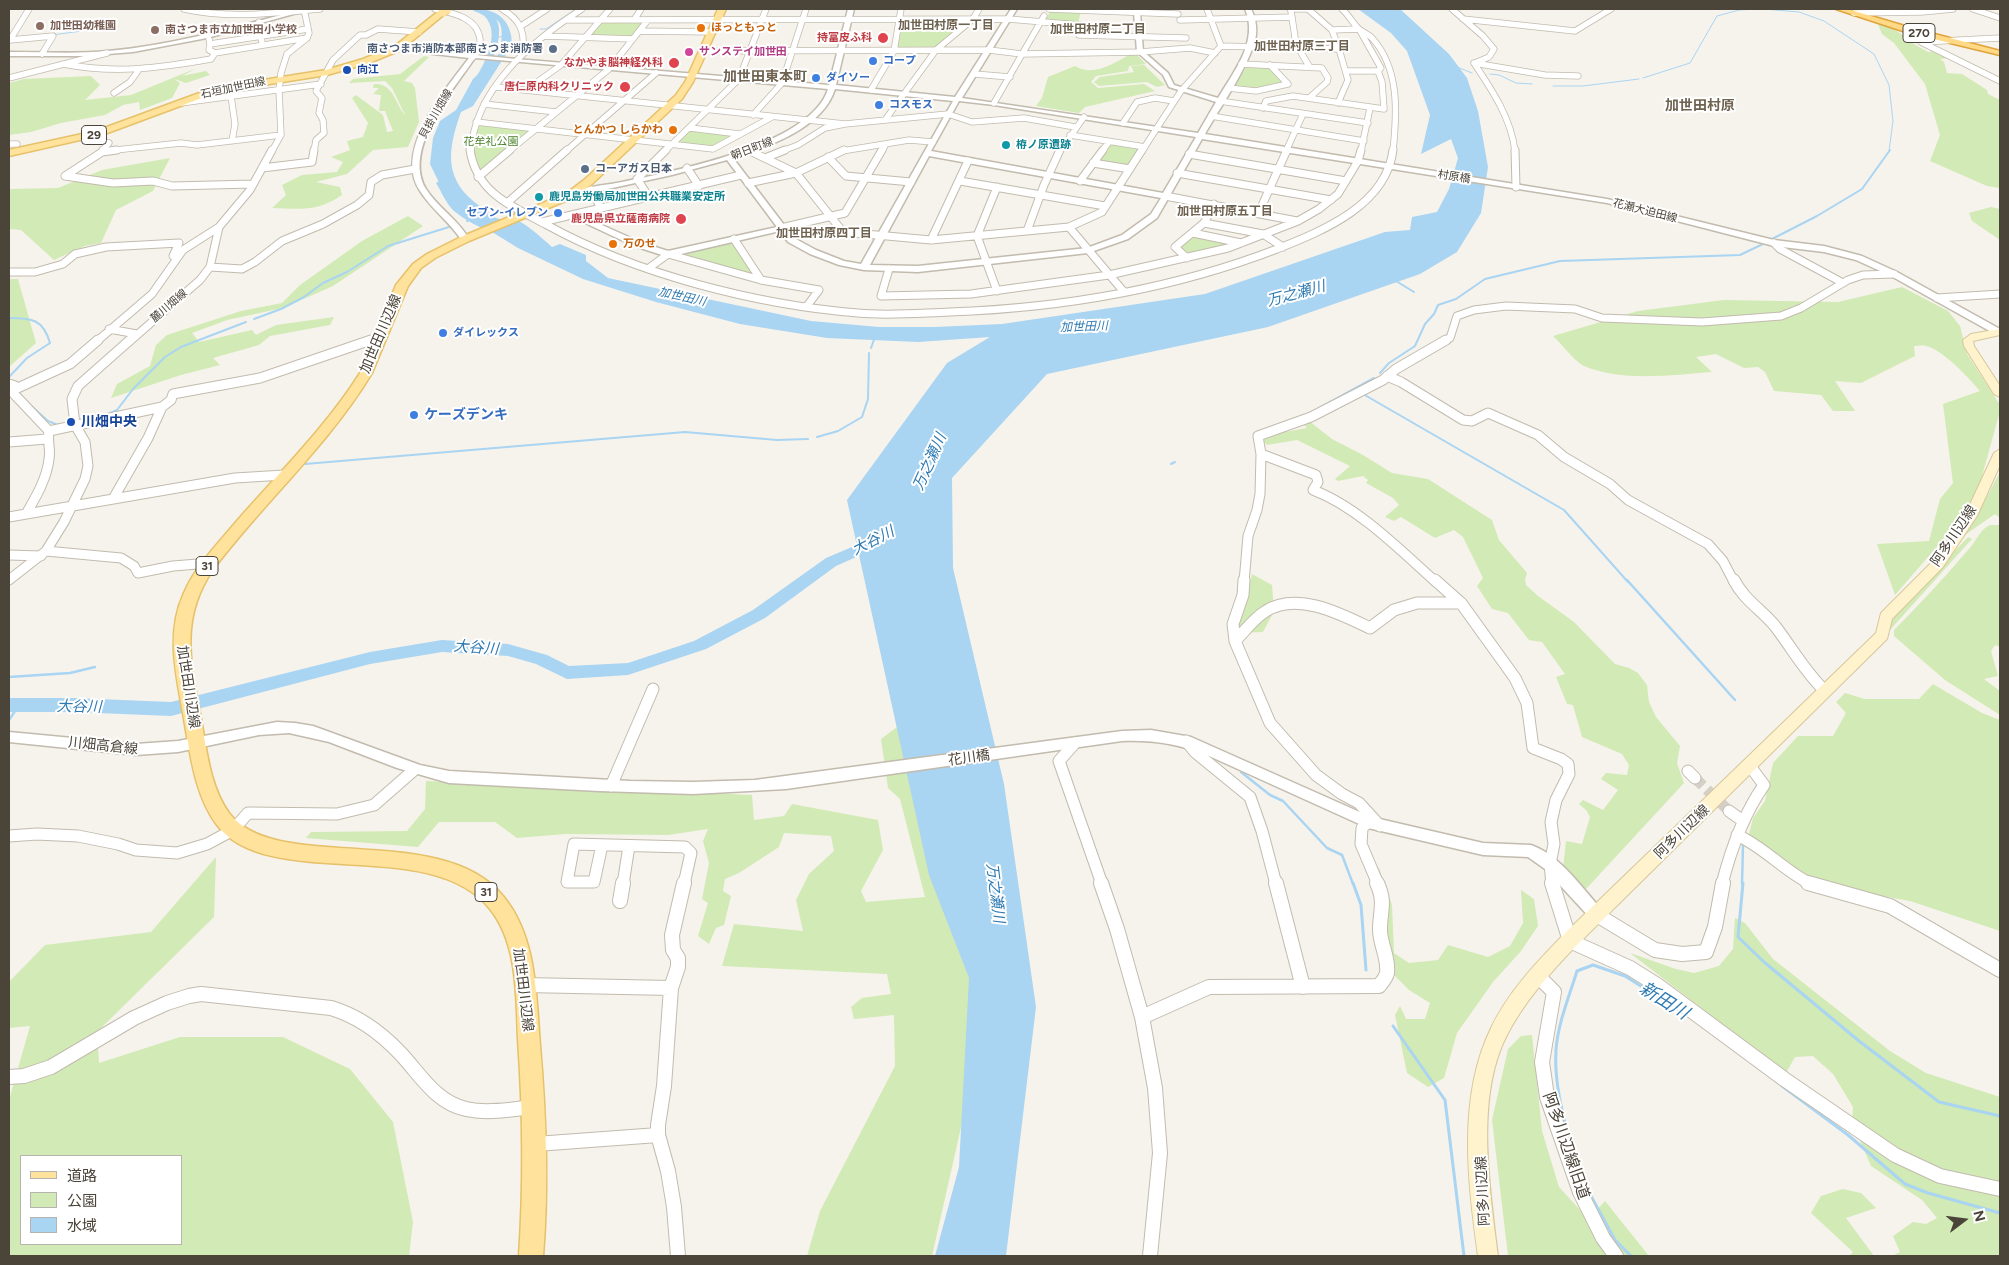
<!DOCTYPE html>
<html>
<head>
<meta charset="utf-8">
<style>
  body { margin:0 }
  #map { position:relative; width:2009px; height:1265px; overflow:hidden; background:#f6f3ec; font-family:Figtree,"Noto Sans JP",sans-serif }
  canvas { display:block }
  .frame { position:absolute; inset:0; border:10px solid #4b4439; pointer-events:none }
  .legend { position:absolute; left:20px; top:1155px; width:162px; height:90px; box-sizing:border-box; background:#fff; border:1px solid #b7b4b0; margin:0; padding:6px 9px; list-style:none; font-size:15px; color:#4b4439 }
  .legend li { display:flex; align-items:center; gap:10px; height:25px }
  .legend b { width:25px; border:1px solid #b7b4b0 }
  .north { position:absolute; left:1939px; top:1195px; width:50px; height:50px; -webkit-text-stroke:4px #fff; paint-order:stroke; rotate:75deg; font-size:14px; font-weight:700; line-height:20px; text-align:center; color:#4b4439 }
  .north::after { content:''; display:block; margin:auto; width:18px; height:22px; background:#4b4439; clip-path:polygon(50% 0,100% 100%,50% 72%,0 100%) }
</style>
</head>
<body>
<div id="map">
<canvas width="2009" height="1265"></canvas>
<div class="frame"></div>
<ul class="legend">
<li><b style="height:6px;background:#ffe39c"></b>道路</li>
<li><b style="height:14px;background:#d2eab5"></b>公園</li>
<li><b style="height:14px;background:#a9d4f2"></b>水域</li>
</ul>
<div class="north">N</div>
</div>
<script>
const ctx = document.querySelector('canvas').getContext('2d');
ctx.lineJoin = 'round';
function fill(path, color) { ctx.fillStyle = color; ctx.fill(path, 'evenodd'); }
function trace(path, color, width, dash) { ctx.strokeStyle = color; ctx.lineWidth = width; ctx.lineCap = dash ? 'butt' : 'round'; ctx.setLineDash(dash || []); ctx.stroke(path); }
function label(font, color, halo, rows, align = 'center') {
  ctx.font = font + ' Figtree,"Noto Sans JP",sans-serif'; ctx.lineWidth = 4; ctx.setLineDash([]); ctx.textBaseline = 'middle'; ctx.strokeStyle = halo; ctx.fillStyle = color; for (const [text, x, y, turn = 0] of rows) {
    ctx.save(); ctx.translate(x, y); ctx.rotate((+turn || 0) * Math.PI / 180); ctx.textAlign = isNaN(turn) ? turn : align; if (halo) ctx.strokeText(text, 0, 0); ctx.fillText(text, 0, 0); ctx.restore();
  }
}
const green = new Path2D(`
  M1051 10 1081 11 1078 24 1045 21Z
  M645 20 632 37H589L601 21Z
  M900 20H970L936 49 896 50Z
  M1878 24 1891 27 1904 36 1922 40 1912 43 1928 52 1935 51 1950 58 1940 59 1944 62 1947 73 1962 74 1987 90 1988 94 2000 100V188L1987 186 1930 161 1940 135 1925 84 1894 43 1882 34Z
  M1129 55H1137L1146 64 1129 66 1128 71 1096 76 1091 82 1098 88 1144 84 1155 91 1085 107 1079 113 1036 106 1042 98 1048 77 1075 66C1094 77 1112 64 1129 55Z
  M424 56 429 57 404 81 412 83 415 88 419 122 408 147 373 150 347 174 316 182 340 187 342 195C317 212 301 209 272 208L286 195 282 185 302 175 337 172 343 162 331 157 350 150 347 141 363 137 368 123 352 98 356 95 383 115 387 132 393 131 385 111H379L381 95 373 94 379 88H373L374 84C393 82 396 105 405 115L392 88 385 81 349 83 353 79 400 74Z
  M1144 65 1165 85 1157 87 1147 82 1099 86 1094 82 1100 77 1134 72 1131 66Z
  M1247 66H1270L1285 83 1255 91 1234 88Z
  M197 68 182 76 206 71 210 75 186 83 174 79 180 83 172 98 140 110 139 102 123 105 105 115 61 123 31 132 9 135V83L24 79 91 76 100 85 85 100 131 95Z
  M477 124 531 131 478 172 472 145Z
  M690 130 734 134 713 147 676 143Z
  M1109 143 1140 147 1129 167 1098 163Z
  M170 158 153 191 116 210 101 243 85 246 54 260 21 230 9 229V189L58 188 102 170Z
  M1991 207 2000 209V240L1972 221 1969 213Z
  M408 216 423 226 333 286 283 308 227 320 192 333 199 342 252 330 256 335 276 325 334 317 330 325 270 336 259 345 213 358 220 365 181 375 111 398 117 384 150 366 156 345 167 335 241 311 282 303 300 285 362 241Z
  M1192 235 1233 243 1190 256 1179 247Z
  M733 242 755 274 753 275 681 257 685 253Z
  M9 279H18L36 343 9 367Z
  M1902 287 1948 311 1960 326 1967 354 2000 405V411L1979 487 1954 527 1895 595 1877 544 1929 541 1940 499 1953 483 1943 404 1980 391C1969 378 1942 349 1926 346 1922 345 1917 346 1914 346L1915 356 1861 383 1835 381 1855 411H1833L1821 395 1774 391 1765 372 1758 367 1744 368 1716 354 1696 357 1712 372C1672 375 1622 382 1584 366 1575 362 1561 343 1553 336L1638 311 1724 300 1838 302Z
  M1309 421 1332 439 1363 455 1392 473 1428 479 1492 520 1499 540 1527 573 1525 580 1526 585 1538 596 1574 622 1615 664 1629 668 1638 673 1647 685 1649 702 1656 717 1680 746 1677 763 1684 783 1586 889 1563 869 1566 841 1582 844 1590 817 1586 810 1579 804 1583 800 1603 810 1618 790 1601 779 1606 773 1627 775 1629 765 1622 754 1582 737 1573 705 1567 704 1556 677 1565 674 1542 642 1529 640 1508 613 1492 609 1477 586 1483 578 1463 537 1454 530 1435 538 1401 517 1394 521 1385 517 1399 505 1393 498 1366 483 1368 480 1363 476 1338 481 1335 479 1350 466 1297 440 1267 445 1263 440 1285 432 1307 428 1302 423Z
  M2000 472V518L1995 514 1965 535 1954 545 1979 511Z
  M1990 525H2000V647L1995 645 1991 651 1998 676 1984 679 2000 691V715L1945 680 1894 636V630C1920 604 1944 578 1968 550 1976 542 1980 529 1990 525Z
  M1968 537 1972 539 1889 631V621Z
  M1252 574 1272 585 1274 611 1263 632 1237 633 1236 627 1243 610Z
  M1933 684 1982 713 2000 720V931L1910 901 1837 888 1808 881 1749 834 1753 818 1765 801 1773 763 1798 736H1833L1846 713 1836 702 1845 693 1865 699H1919Z
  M913 715 993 985 932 1256H807L820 1211 895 1066 894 1015 854 1019 851 1007 862 998 891 994 887 974 722 966 734 924 803 931 796 900 809 874 834 851 831 836 784 833 779 847 739 873 725 879 723 891 731 896 724 925 716 928 709 944 698 936 708 903 702 899 709 863 703 841 708 829 668 835 565 834 517 838 495 822H439L418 847 306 838 311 832 407 831 425 809 426 781 752 795 754 820 784 816 792 804 878 820 883 850 861 891 866 902 925 897 900 799 888 788 881 739Z
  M216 857 214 917 97 1032 99 1063 180 1037H283L350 1069 393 1122 413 1222 409 1256H9V1100L30 1026 9 1028V982L45 945 151 932ZM21 1156H181V1244H21Z
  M1379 868 1392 905 1394 953 1409 963 1438 960 1448 945 1488 957 1510 946 1523 923 1521 890 1534 899 1538 926 1521 951 1493 982 1457 1033 1444 1078 1428 1087 1407 1073 1395 1015 1400 1006 1406 1019H1425L1430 1003 1409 990 1393 974 1375 869Z
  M1735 918 1745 923 1773 959 1890 1051 1926 1073 2000 1097V1256H1892L1900 1252 1893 1236 1913 1222 1926 1224 1937 1218 1922 1200 1871 1166 1852 1122 1853 1107 1833 1074 1813 1056 1795 1057 1786 1073 1630 953 1676 969 1694 973 1719 966 1733 949Z
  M1532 1035 1542 1131 1559 1187 1582 1212H1595L1605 1201 1649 1256H1508L1492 1120 1508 1049 1521 1036Z
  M1843 1189 1861 1193 1876 1208 1846 1218 1874 1256H1849L1853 1252 1811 1213 1821 1196Z`);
const water = new Path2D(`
  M476 9C499 9 512 22 512 45L473 106 461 112C447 151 443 181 481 207 485 210 491 216 496 218 503 221 513 217 519 221 531 228 542 238 552 247L560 244 586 255V261L608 278 811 321 879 327H935L1002 324 1205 294 1385 232 1410 230 1412 217 1437 212 1449 189 1458 158 1451 139 1421 154 1430 115 1407 51 1391 33 1358 9H1400L1449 54 1467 78 1478 111 1488 167 1481 213 1457 252 1420 274 1268 327 1047 374 952 478 953 568 1004 784 1036 1007 1006 1256H935L959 1167 969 978 929 875 847 500 947 363 990 337 918 342 827 338 740 324 656 302 583 279 518 248 479 224 444 193 430 164 433 138 440 121 456 110 473 79 501 52C502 23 506 21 476 9Z`);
const streamFar3 = new Path2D(`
  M1763 9 1799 12 1824 21 1874 54 1889 85 1893 121 1889 151
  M540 29H546L576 9
  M52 35 82 31
  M495 38 504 36
  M1457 67 1472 73
  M1490 74 1499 75 1516 83 1532 84
  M1643 78 1690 63 1717 16 1739 10 1758 9
  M1553 86H1583L1639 79`);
const streamFar2 = new Path2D(`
  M467 221 473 219
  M1770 240 1817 216 1862 189 1890 150
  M1396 281 1414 292
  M9 296V302
  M9 318C32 318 43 319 50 343L27 358 9 377
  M254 319 281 309 304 297 323 283 347 272 388 246 449 227
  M871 348 875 337
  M1380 373 1389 363 1415 346 1425 324 1434 314 1438 305 1456 299 1485 279 1560 261 1740 255 1765 243
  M1363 394 1564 510 1628 582
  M27 402 48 421 58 425
  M1321 407 1374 378
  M108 414 117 410 133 389 165 357 181 347 246 322
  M817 437 838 431 862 417 868 399 869 353
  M305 464 685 432 777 440 808 439
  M1171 464 1175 462`);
const streamFar1 = new Path2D(`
  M1627 580 1735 700
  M9 677 70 673 95 667
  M9 720 19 705
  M1241 772 1270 795 1283 801 1327 848 1342 855 1353 884
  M1742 884 1743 845`);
const stream = new Path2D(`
  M1353 883 1361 905 1366 970
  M1743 883 1738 937 1764 962 1859 1041 1939 1102 2000 1116
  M1393 1026 1445 1100 1464 1256
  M1782 1086 1848 1135 1905 1184 1928 1193 2000 1213
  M1570 1142C1562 1112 1554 1081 1556 1050 1558 1023 1569 997 1577 971L1593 965 1625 976 1685 1014
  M1585 1185 1615 1240 1631 1256`);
const river = new Path2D(`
  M471 9C522 6 491 69 476 90L473 91 469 88C480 72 501 39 487 19 483 13 476 13 471 9Z
  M441 180 445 181 460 205 482 220 499 227 500 229 499 231C487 234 462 218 453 210 446 203 441 191 436 183Z
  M878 536 883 537 886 541 883 545 836 566 765 618 706 649 628 675 567 679 536 664 508 656 442 652 370 664 171 716 73 712H9V698H73L171 702 370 652 442 640 508 644 547 655 569 666 628 663 694 641 753 610 826 558Z`);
const minorTunnel = new Path2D(`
  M1695 778 1729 811`);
const minorFar4 = new Path2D(`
  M184 9C229 19 274 13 320 9
  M435 9C452 13 477 17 480 39 481 46 478 52 473 57
  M502 9C519 19 525 30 523 50L526 52
  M1049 9 1178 14
  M1207 9 1221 46
  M1290 9H1308L1332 30 1339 49
  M1342 9C1349 15 1353 24 1359 29 1364 33 1368 34 1372 38 1400 69 1397 113 1393 151
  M1452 9 1483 36 1494 49 1489 57 1475 63
  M1973 9 2000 18
  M1291 11 1296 44 1309 66
  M1854 13 1922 12 1953 9
  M1463 19 1575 31 1611 9
  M566 20 1008 19 1080 25
  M634 20 641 9
  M1180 20 1292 17
  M259 22 262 43
  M521 26 547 9
  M640 31 712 32
  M1079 35 1186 38
  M544 36 633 39
  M2000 38 1921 42 2000 81
  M209 39 210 44 308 29
  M10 40 53 36 42 54
  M10 40 29 9
  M1221 46 1339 49 1348 80 1338 103
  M703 51 989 50 1022 54 1140 52 1190 48 1215 53
  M215 53 307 38
  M1474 63C1492 90 1511 118 1515 151
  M1474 63 1545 75 1578 76
  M63 64C115 74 159 68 211 59L215 53 209 50 210 44
  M1241 64 1322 68 1328 78 1327 82 1309 98
  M1347 71H1378
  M974 74 1010 77
  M9 78 107 53
  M496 87 845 124
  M1228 88 1256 91 1288 84 1270 65
  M526 90 561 65 610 9
  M871 90 894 51 901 9
  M114 93 130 82 138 71
  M231 96 235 124 232 141
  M1220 101 1368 123
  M181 103 321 84
  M994 103 1044 16
  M484 104 556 112
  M1263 108 1266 101 1293 96 1384 109 1382 82 1378 71 1381 68 1359 29 1332 30
  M753 115 782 83 806 9
  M1211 116 1364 141
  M885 120 936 50 973 19 979 9
  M476 122 713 149 772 117
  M1123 123 1137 102 1155 98 1174 101
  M690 128 739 134
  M1070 135 1145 147
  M86 137 109 143 102 151
  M9 144H17
  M106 151 181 143 197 145 281 135
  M272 151 281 135 279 90 281 73 287 54 307 38 309 33 304 9
  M314 151 316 140 324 133 323 120 319 113 322 98 316 91 333 60 360 35H366L378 29 419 32
  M471 151C475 88 532 41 582 9
  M509 151 609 69 648 20
  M566 151 656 73
  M665 151 739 79 766 9
  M782 151 798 145 825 128 845 124 948 114 972 122 1024 118 1075 127
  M842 151 909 140 933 142
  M882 151 886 144
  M1060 151 1084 117
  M1102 151 1109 142
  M1142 151 1181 91 1221 46
  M1286 151 1303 114
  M1361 151 1370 108`);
const minorFar3 = new Path2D(`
  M103 150 102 152 117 150
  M470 150C477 194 512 206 547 225 636 274 757 305 858 313 888 316 920 313 950 312 1062 308 1173 289 1277 249 1322 231 1386 206 1393 150
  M1515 150 1516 187
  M750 151 796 173 843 232 931 240 1069 227 1102 212 1142 150
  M1189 154 1346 181
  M828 157 846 176 911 182
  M765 158 785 150
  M1093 163 1130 169
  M262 168 312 162 314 150
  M687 168 699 186
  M1177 173 1331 200
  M65 176 113 183 153 181 172 186 253 184
  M65 176 102 152
  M478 177 510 150
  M960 181 1105 206
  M1080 181 1103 150
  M748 183 796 173 844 150
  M997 187 977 236 997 291
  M591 190 601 208
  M1165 196 1297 221
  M649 197 637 179 666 150
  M507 203 567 150
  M1259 212 1287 150
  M542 222 741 175
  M1204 223 1263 234 1283 247
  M1069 227 1124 292
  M781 228 845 213 882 150
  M1027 231 1044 185 1060 150
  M1193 233 1241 243
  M734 239 761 280
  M931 240 968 161
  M1774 243 1780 249 1843 283
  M1187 258 1175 247 1204 223 1214 204
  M210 267 242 269 255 262 282 241 323 224 357 205 369 195 371 182 382 175 415 169
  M649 268 668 254 761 280 819 290 807 306
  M889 269 881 296 971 294 1109 275 1228 248 1298 221 1319 209 1338 194 1358 161 1361 150
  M9 272H35L63 264 75 254 106 247 179 243 173 256
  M1937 298 2000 294
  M109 329 137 334
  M96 342 152 294 183 250 219 227
  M129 342 200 280 210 267 219 227 250 190 272 150
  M367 342 381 337
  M1443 342 1450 338 1457 316 1474 310 1506 306 1575 309 1602 318 1702 322 1781 316 1801 308 1848 280 1863 275 1894 274`);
const minorFar2 = new Path2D(`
  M1387 376 1401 382 1463 420 1472 421 1488 413 1538 435 1564 457 1610 484 1628 500 1708 544 1723 561 1734 582
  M9 384 15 386 14 394 49 431
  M9 392 70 364 98 340
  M49 431 162 407 171 400 173 394 260 378 371 340
  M9 442 47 439
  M1261 454 1316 475 1318 482 1313 490C1358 507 1400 550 1436 582
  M113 499 148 438 162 407
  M26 514C36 497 47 478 49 459 51 449 47 441 49 431
  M9 517 235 478 284 475
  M46 551 121 558 134 566 138 573 173 566 210 563
  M9 555 41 556
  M9 580 46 551 64 522 85 479 88 466 85 442 75 425 72 399 78 386 130 340
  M1244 582 1248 536 1257 510 1260 494 1261 454 1258 436 1311 417 1383 380 1396 369 1446 340`);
const minorFar1 = new Path2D(`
  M1244 580 1243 595 1233 624 1235 641 1270 723 1316 775 1342 794 1359 803 1380 826
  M1435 580 1461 603 1515 678 1527 703 1533 748 1561 759 1568 764 1569 774 1556 800 1551 822 1554 844 1550 864 1552 884
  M1734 580C1744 600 1762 610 1775 626 1792 648 1805 672 1825 691
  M1235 641C1245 631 1254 618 1266 611 1297 591 1341 614 1370 628L1394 610 1417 603H1461
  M1186 741 1195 752 1250 797 1262 831 1276 884
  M1075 743 1059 761 1102 884
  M1688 771 1695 778
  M611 786 653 689
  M1729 811 1743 821
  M1368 822 1362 828 1361 844 1378 884
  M1737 835C1764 847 1784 871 1811 884
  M9 836 37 834 78 836 118 844 136 850 177 853 207 844 233 830 248 813 337 814 374 805 414 770
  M602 845 594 882H567L574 844 685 847 691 853 684 884
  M623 884 629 846
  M1722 884C1731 849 1743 815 1764 785L1750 766`);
const minor = new Path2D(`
  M1101 883 1117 929 1142 1017 1155 1088 1160 1153 1150 1256
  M1276 883 1303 987
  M1552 883 1570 941 1630 968 1657 985 1784 1079 1895 1155 1940 1176 2000 1189
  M1808 883 1890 906 2000 970
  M620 901 623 883
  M1597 915 1655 950 1682 954 1706 952 1715 927 1723 883
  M1537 975 1554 992 1542 1062 1547 1097 1580 1192 1603 1238 1616 1256
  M525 985 671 988
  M1142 1017 1209 987 1379 986C1382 982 1386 978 1387 973 1389 958 1380 944 1380 930 1380 910 1386 903 1377 883
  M9 1077 24 1076 51 1067 134 1018 167 1003 189 996 201 994 331 1008C358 1016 381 1033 400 1053 420 1074 435 1102 466 1109 488 1114 512 1109 534 1107
  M536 1144 658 1135
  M678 1256 674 1207 668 1171 658 1135V1125L664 1086 671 988 678 967V958L673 950 672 935 684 883`);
const tertiary = new Path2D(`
  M303 9 308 10 207 38 133 52 83 56H9V52C42 52 76 54 108 51 175 45 239 26 303 9Z
  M848 9H854L836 85 955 97 1011 9H1017L962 98 1198 133 1216 102 1169 87 1163 75 1137 52 1134 12 1131 9H1137L1140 12 1143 51 1168 73 1174 85 1218 98C1234 71 1259 41 1245 9H1251C1255 17 1257 25 1256 35 1252 62 1219 109 1205 134L1607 199 1774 240 1824 246 1862 256 1897 272 2000 329V334H1995L1891 276 1856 260 1824 252 1774 246 1607 203 1202 139 1157 218 1128 239 1088 253 918 272 864 270 839 265 810 254 788 242 780 231 668 257 634 246 568 215 575 213 640 242 668 251 777 227 727 160 672 175 571 197 567 195C577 187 608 185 622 182 674 171 811 145 828 89L475 58C453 90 402 149 426 189 438 208 458 219 469 239L468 241H462C450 222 432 210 420 191 393 150 445 90 469 58L398 50 396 49V47L516 59 829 85ZM835 89 953 101 861 264 844 261 816 250 794 238 733 158C768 147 823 128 835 89ZM959 101 994 105 1196 137 1163 193 931 151ZM929 156 1161 198 1151 214 1122 235 1087 248 918 266 870 265Z
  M277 722 295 723 313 726 420 765 449 771 630 781 693 782 755 780 1122 731 1151 730 1191 737 1371 817 1483 843 1531 845C1560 855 1582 888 1602 910L1605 915 1602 920 1597 922 1592 920 1545 869 1528 857 1483 855 1368 828 1209 756C1178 744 1155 740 1122 741L786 789 693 794 599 791 449 783 397 768 329 742 289 733 259 735 178 752 136 755 9 742V732L136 744 178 741Z`);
const secondary = new Path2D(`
  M2000 329V335L1973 341 1974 346 2000 386V397L1994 394 1964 346 1963 340 1971 334Z
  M2000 449V465L1977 516 1943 567 1892 619 1887 639 1575 947C1549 974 1523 1003 1506 1037 1475 1099 1490 1190 1498 1256H1478C1468 1182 1457 1098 1491 1028 1508 992 1536 963 1563 935L1876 633 1881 613 1933 561 1965 515 1994 453Z`);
const primary = new Path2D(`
  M718 9H726L693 82 682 99 592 184 575 197 469 241 435 258 421 268 408 286 372 373C328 446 263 503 212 571 182 616 189 657 199 708 206 742 208 784 229 813 275 875 441 820 503 896 537 937 536 995 540 1045 546 1115 549 1185 543 1256H519C524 1183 523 1112 518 1039 516 996 518 944 490 909 431 834 268 893 217 825 196 797 191 759 185 725 178 681 164 636 184 593 196 565 217 545 236 522 278 474 326 427 360 373L396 285 413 264 427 254 461 237 567 193 584 180 676 95 685 82Z
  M440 10 447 12 401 50 369 63 327 75 218 92 102 135 9 156V150L96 131 213 88 326 70 363 59 395 46Z`);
const trunk = new Path2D(`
  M1836 9H1847L1915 29 2000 51V55L1909 33Z`);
const primaryBridge = new Path2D(`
  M443 12 447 9`);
const markers = [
  [40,26,5,"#8d6e63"],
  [701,28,5,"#e8710a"],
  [155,30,5,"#8d6e63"],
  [883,38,6,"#e0444e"],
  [553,49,5,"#5c6f8a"],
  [689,52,5,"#d1479c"],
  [873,61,5,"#3f7fe0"],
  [674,63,6,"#e0444e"],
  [347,70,5,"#1a4fb4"],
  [816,78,5,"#3f7fe0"],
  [625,87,6,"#e0444e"],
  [879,105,5,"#3f7fe0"],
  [673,130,5,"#e8710a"],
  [1006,145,5,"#0f9aa8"],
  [585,169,5,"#5c6f8a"],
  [539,197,5,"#0f9aa8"],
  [558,213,5,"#3f7fe0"],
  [681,219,6,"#e0444e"],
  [613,244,5,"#e8710a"],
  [443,333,5,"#3f7fe0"],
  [414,415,5,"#3f7fe0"],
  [71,422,5,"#1a4fb4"]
];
const farEducationnames = [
  ["加世田幼稚園",50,26],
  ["南さつま市立加世田小学校",165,30]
];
const farFoodnames = [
  ["ほっともっと",711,28],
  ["とんかつ しらかわ",663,130,"right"],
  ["万のせ",623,244]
];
const farHealthnames = [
  ["持冨皮ふ科",872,38],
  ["なかやま脳神経外科",663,63],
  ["唐仁原内科クリニック",614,87],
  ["鹿児島県立薩南病院",670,219]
];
const farServicenames = [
  ["南さつま市消防本部南さつま消防署",543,49],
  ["コーアガス日本",595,169,"left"]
];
const farHotelnames = [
  ["サンステイ加世田",699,52]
];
const farShopnames = [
  ["コープ",883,61],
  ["ダイソー",826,78],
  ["コスモス",889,105],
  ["セブン-イレブン",548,213,"right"],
  ["ダイレックス",453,333]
];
const farTransitnames = [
  ["向江",357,70]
];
const farStreetnames = [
  ["石垣加世田線",233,88,-12],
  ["貝掛川畑線",436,114,-60],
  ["朝日町線",752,149,-21],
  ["村原橋",1454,177,9],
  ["花瀬大迫田線",1645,211,14],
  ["麓川畑線",169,306,-41]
];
const farParknames = [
  ["花牟礼公園",491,142]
];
const farCulturenames = [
  ["栫ノ原遺跡",1016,145],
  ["鹿児島労働局加世田公共職業安定所",549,197]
];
const farNeighbourhoodnames = [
  ["加世田村原一丁目",946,25],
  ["加世田村原二丁目",1098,29],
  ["加世田村原三丁目",1302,46],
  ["加世田村原五丁目",1225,211],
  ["加世田村原四丁目",824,233]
];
const shields = [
  [1919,33,32],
  [94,135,25],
  [207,566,22],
  [486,892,22]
];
const shieldNames = [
  ["270",1919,33],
  ["29",94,135],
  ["31",207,566],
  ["31",486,892]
];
const farWaternames = [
  ["加世田川",682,297,13],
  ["加世田川",1084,327,-2]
];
const farQuarternames = [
  ["加世田東本町",765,77],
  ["加世田村原",1700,106]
];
const streetNames = [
  ["加世田川辺線",381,334,-67],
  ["阿多川辺線",1954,536,-56],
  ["加世田川辺線",188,687,81],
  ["川畑高倉線",103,746,6],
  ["花川橋",969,758,-8],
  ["阿多川辺線",1682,832,-44],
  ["加世田川辺線",523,990,83],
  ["阿多川辺線",1483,1191,-93]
];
const shopNames = [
  ["ケーズデンキ",424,415]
];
const transitNames = [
  ["川畑中央",81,422]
];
const waterNames = [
  ["万之瀬川",1296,294,-15],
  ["万之瀬川",930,462,-66],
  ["大谷川",873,541,-27],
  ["大谷川",476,648,4],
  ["大谷川",79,707,1],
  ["万之瀬川",995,893,83]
];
const nearStreetnames = [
  ["阿多川辺線旧道",1566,1146,71]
];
const nearWaternames = [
  ["新田川",1664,1001,32]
];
fill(green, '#d2eab5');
fill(water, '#a9d4f2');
trace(streamFar3, '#a9d4f2', 1);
trace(streamFar2, '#a9d4f2', 2);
trace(streamFar1, '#a9d4f2', 2.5);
trace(stream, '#a9d4f2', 3);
fill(river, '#a9d4f2');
trace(minorTunnel, '#d4d0c8', 11, [11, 5.5]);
trace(minorFar4, '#c2bbae', 7);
trace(minorFar3, '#c2bbae', 9);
trace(minorFar2, '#c2bbae', 11);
trace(minorFar1, '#c2bbae', 13);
trace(minor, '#c2bbae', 16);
trace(tertiary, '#c2bbae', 3);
trace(secondary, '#d6c79b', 2);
trace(primary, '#e6c16a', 3);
trace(trunk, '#e0a43c', 3);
trace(minorFar4, '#fff', 5.5);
trace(minorFar3, '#fff', 7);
trace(minorFar2, '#fff', 9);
trace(minorFar1, '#fff', 11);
trace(minor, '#fff', 14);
fill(tertiary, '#fff');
fill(secondary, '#fff3cd');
fill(primary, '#ffe39c');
fill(trunk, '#ffd985');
trace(primaryBridge, '#e6c16a', 10, []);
trace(primaryBridge, '#ffe39c', 9);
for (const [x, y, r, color] of markers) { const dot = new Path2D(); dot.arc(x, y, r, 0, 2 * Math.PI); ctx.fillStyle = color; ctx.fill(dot); trace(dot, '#fff', 2); }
label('bold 11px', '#785e54', '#fff', farEducationnames, 'left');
label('bold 11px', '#c56008', '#fff', farFoodnames, 'left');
label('bold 11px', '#be3a42', '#fff', farHealthnames, 'right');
label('bold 11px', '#4e5e75', '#fff', farServicenames, 'right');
label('bold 11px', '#b23c85', '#fff', farHotelnames, 'left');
label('bold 11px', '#366cbe', '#fff', farShopnames, 'left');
label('bold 11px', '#164399', '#fff', farTransitnames, 'left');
label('11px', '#4b4439', '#fff', farStreetnames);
label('11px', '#4a7f2a', '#fff', farParknames);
label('bold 11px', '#0d838f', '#fff', farCulturenames, 'left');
label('bold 12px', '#6e6250', '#fff', farNeighbourhoodnames);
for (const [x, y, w] of shields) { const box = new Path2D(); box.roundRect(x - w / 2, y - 9.5, w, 19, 4); ctx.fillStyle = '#fff'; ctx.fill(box); trace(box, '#4b4439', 1); }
label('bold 12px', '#4b4439', null, shieldNames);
label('italic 12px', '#2e7ab2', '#fff', farWaternames);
label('bold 14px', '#6e6250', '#fff', farQuarternames);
label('14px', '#4b4439', '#fff', streetNames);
label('bold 14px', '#366cbe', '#fff', shopNames, 'left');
label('bold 14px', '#164399', '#fff', transitNames, 'left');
label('italic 15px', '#2e7ab2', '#fff', waterNames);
label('16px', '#4b4439', '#fff', nearStreetnames);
label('italic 18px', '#2e7ab2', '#fff', nearWaternames);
</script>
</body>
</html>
